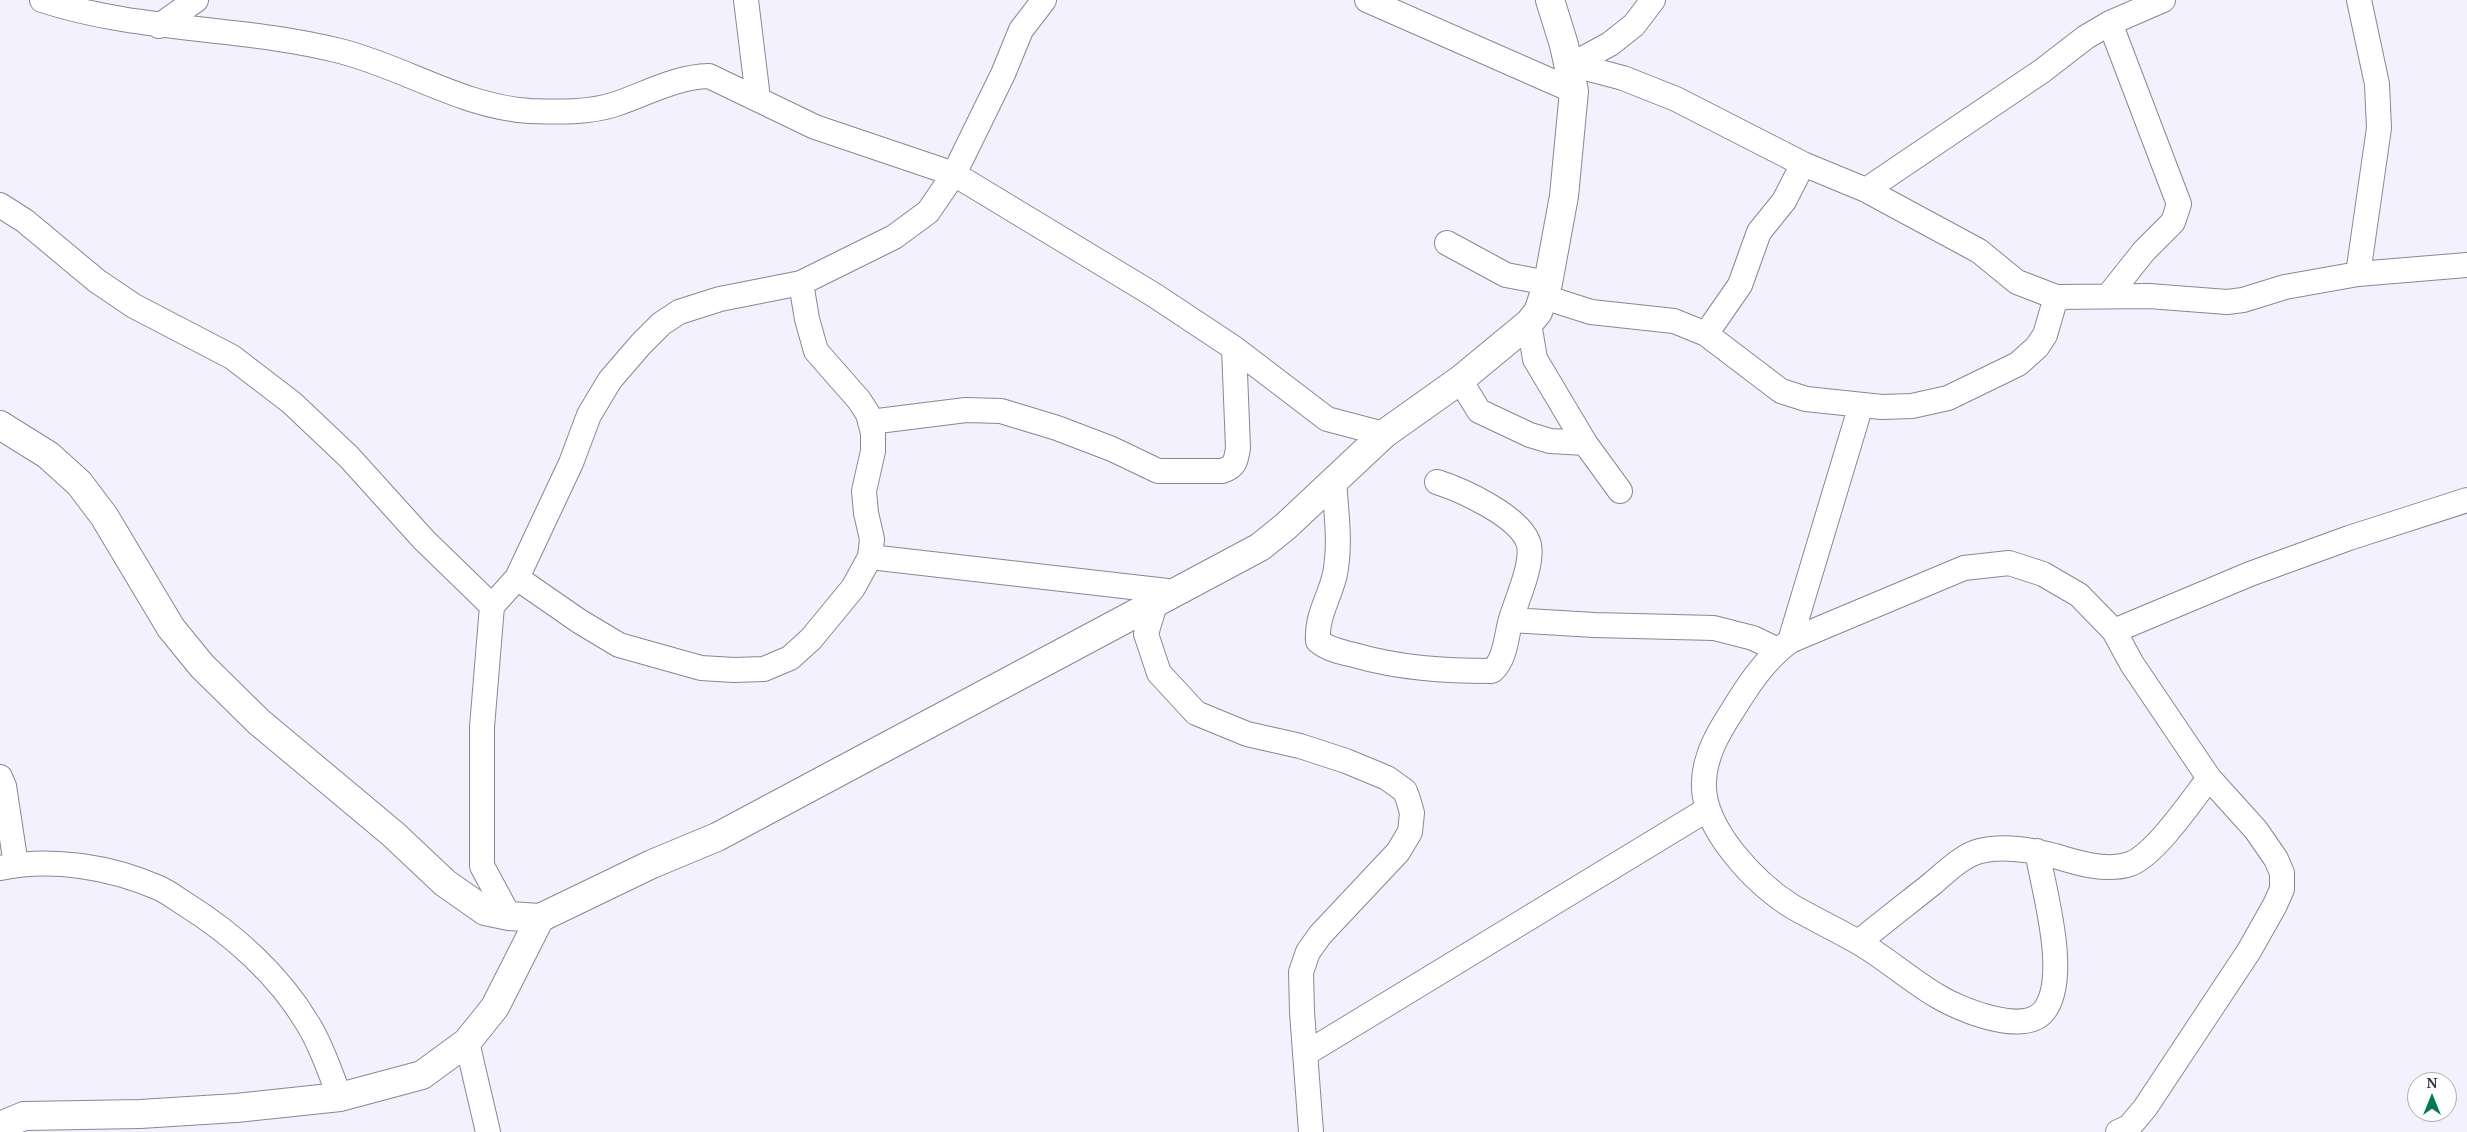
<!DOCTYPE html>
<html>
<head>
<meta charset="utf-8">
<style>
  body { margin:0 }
  #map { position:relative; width:2467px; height:1132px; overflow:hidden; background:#f3f1fe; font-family:"Noto Serif",serif }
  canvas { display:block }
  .north { position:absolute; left:2407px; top:1072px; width:50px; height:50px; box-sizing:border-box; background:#fff; border:1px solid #adadaf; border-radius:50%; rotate:0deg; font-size:14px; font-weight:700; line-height:20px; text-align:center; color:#333238 }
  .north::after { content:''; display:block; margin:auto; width:18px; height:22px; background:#047955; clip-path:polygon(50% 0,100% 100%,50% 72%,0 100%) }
</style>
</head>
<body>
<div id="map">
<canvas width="2467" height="1132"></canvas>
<div class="north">N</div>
</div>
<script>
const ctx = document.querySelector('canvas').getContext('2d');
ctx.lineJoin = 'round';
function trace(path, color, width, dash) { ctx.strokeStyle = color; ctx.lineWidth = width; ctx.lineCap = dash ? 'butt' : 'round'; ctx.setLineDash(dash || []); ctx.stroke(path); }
const minor = new Path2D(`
  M42 0C139 32 242 26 340 51 404 67 463 107 530 111 558 112 589 113 616 104 648 93 675 77 709 76L815 127 954 174 1154 295 1234 348 1327 419 1384 434
  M746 0 758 98
  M1367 0 1574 91
  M159 26 196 0
  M1565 47 1570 64 1623 78 1676 99 1803 164 1866 190 1979 251 2017 282 2056 297 2149 296 2227 302 2243 300 2285 287 2358 274 2467 265
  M1573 64 1610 44 1634 25 1653 0
  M1866 190 2042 71 2086 37 2110 23 2163 0
  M0 205 25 221 97 281 134 306 232 357 292 403 349 457 424 540 492 606 482 727V866L509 916
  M1447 243 1506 275 1548 283
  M2358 274 2379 128 2377 84 2359 0
  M2109 295 2144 251 2173 222 2179 204 2110 23
  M1544 297 1591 312 1674 321 1706 334 1781 391 1806 399 1882 407 1912 406 1948 398 2018 364 2037 347 2045 335 2056 297
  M1529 323 1535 359 1585 443 1620 491
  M1706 334 1740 285 1759 232 1784 201 1803 164
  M1460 380 1479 411 1530 435 1550 441 1585 443
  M870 422 966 410 1001 411 1057 428 1112 449 1158 471H1222C1235 467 1236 461 1238 448L1234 348
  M1334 480C1336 511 1341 543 1335 574 1330 597 1316 616 1318 641 1327 649 1341 652 1354 655 1399 668 1444 671 1492 671 1506 659 1506 636 1511 619 1517 599 1533 565 1529 545 1522 517 1462 490 1437 482
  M870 557 1176 592
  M517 578 579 621 619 645 701 668 734 670 764 669 790 658 811 639 853 588 870 557 872 539 866 513 864 491 873 451V433L868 414 859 400 816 351 807 319 801 283
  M1156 601 1146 634 1159 673 1196 713 1247 734 1300 746 1346 761 1387 778 1405 791 1408 799 1412 813 1410 832 1398 852 1320 935 1308 952 1301 972 1302 1012 1311 1132
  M492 606 517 578 571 463 589 415 610 380 641 344 661 324 679 312 720 299 801 283 894 237 928 212 954 174 1003 74 1021 30 1044 0
  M1511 620 1594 625 1714 628 1753 638 1778 650
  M2114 631 2250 574 2349 538 2467 500
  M1790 641 1861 405
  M0 777 4 786 16 865
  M2037 851C2044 891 2070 978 2044 1011 2024 1036 1961 1010 1939 997 1911 981 1886 958 1858 942 1837 930 1814 919 1793 907 1756 884 1701 828 1704 781 1705 756 1718 733 1731 713 1747 687 1764 660 1790 641L1964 568 2009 563 2043 574 2079 595 2114 631 2132 664 2209 778 2256 830 2276 859 2282 873V889L2275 905 2249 951 2145 1108 2129 1127 2118 1132
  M0 868C52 857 111 867 159 888 168 892 177 899 185 904 233 934 279 975 308 1024 322 1046 330 1073 340 1097
  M1859 942C1883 922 1908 903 1933 883 1946 872 1963 855 1980 851 2004 845 2031 850 2055 856 2077 863 2107 872 2130 864 2155 855 2192 800 2209 778
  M467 1042 488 1132
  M1305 1054 1708 809`);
const tertiary = new Path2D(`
  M0 425 48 455 79 483 104 516 171 628 202 666 259 722 393 834 445 883 485 911 509 916 540 918 652 864 717 837 1260 547 1286 526 1384 434 1460 380 1529 323 1538 312 1548 283 1564 196 1574 91 1564 45 1550 0
  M0 1126 24 1116 140 1114 236 1108 340 1097 422 1075 467 1042 495 1007 540 918`);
trace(minor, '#898796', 26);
trace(tertiary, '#898796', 30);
trace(minor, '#fff', 24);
trace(tertiary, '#fff', 28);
</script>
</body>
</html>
